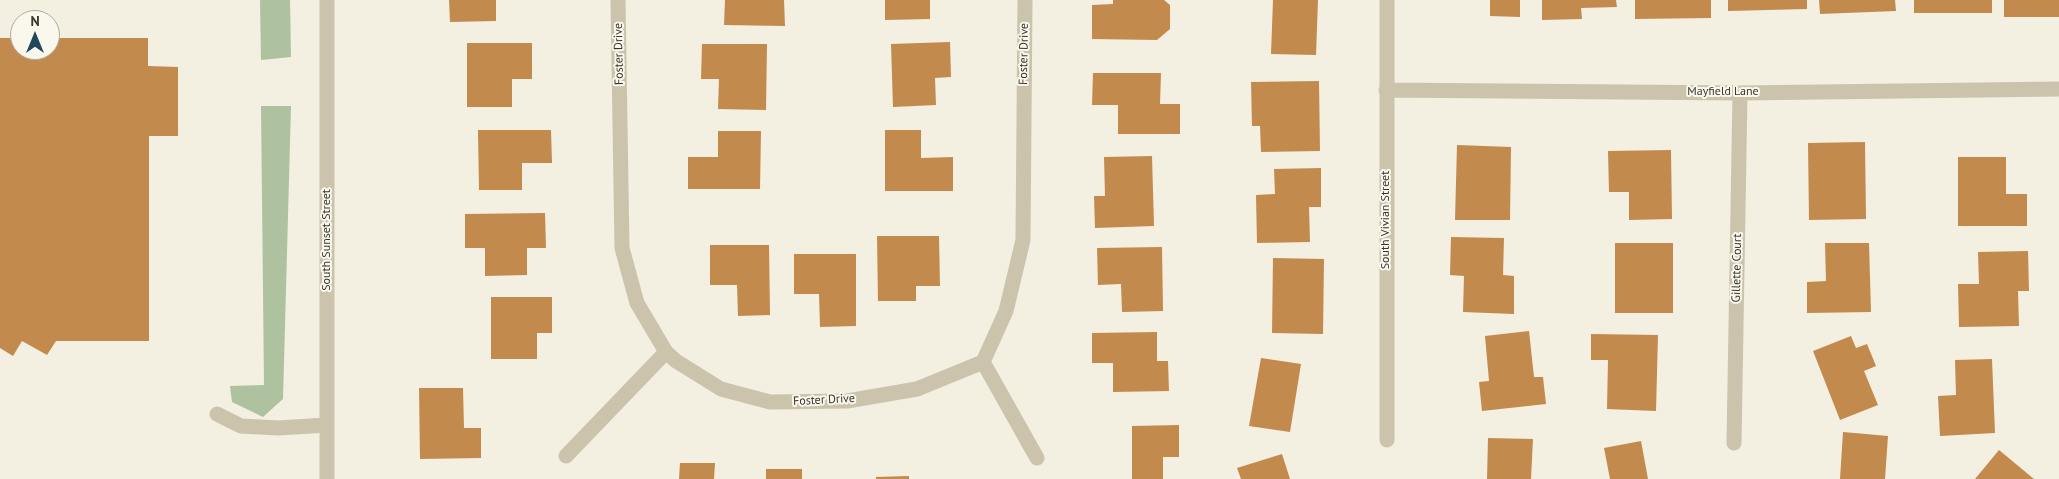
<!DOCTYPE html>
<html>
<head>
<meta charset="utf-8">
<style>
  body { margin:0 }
  #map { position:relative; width:2059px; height:479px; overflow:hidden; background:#f3efe1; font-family:"PT Sans",sans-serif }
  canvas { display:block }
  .north { position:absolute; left:10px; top:10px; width:50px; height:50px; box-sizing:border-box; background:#faf8ed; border:1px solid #adaa9f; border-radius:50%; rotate:0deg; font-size:14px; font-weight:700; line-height:20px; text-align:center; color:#3a342b }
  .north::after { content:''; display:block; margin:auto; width:18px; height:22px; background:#21475b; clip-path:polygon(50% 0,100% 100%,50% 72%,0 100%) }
</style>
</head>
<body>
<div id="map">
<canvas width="2059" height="479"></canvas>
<div class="north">N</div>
</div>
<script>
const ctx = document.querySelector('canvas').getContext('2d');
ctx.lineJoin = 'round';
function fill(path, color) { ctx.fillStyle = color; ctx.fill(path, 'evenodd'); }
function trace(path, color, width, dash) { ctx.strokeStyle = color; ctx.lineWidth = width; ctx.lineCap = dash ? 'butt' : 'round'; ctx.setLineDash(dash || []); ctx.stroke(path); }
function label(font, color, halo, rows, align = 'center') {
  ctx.font = font + ' "PT Sans",sans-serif'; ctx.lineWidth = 4; ctx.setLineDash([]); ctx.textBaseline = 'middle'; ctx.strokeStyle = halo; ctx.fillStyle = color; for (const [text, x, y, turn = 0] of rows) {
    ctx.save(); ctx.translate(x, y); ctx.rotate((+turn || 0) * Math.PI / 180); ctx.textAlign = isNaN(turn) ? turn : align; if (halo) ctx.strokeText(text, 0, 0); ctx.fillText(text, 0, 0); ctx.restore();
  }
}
const green = new Path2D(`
  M260 0H290L291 57 261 60Z
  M261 106H291L283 399 263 417 232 402 230 386 264 385Z`);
const building = new Path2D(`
  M449 0H496V21L450 22Z
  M725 0H784L785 26 724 25Z
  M885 0H930V19L885 20Z
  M1113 0H1164L1170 5V29L1157 40 1092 39V5L1113 4Z
  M1273 0H1318L1316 55 1271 54Z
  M1490 0H1520V17L1490 16Z
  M1542 0H1616L1617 7 1581 8 1582 19 1542 20Z
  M1635 0H1711V18L1635 19Z
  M1728 0H1807V9L1728 11Z
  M1819 0H1895L1896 11 1820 14Z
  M1914 0H1992V13H1914Z
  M2004 0H2059V17H2004Z
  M0 38H20V50H50V38H148V66L178 67V136H149V341H56L47 355 22 341 13 356 0 348Z
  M950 42 951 77 935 78 936 105 893 107 891 44Z
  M467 43H532V79H512V107H467Z
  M702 44H767L766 110 718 109 719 79H701Z
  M1093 73H1161L1160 104H1180V134H1118V105H1092Z
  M1319 81 1320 151 1261 152 1260 126H1252L1251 82Z
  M478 130H551L552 163H522V190H479Z
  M885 130H921V158L953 157V191H885Z
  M718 131H761L760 189H688V157H718Z
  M1865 142 1866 219 1809 220 1808 143Z
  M1457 145 1511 147 1510 220H1455Z
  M1671 150 1672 219 1629 220V192H1609L1608 151Z
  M1152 156 1154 226 1095 228 1094 196H1105L1104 157Z
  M1958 157H2006V194H2027V226H1958Z
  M1321 168V207H1309L1310 242 1257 243 1256 195 1275 194 1274 169Z
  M545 213 546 248H527V275L485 276V248H465V214Z
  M877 236H939L940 286H916V301H878Z
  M1451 237 1504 238 1503 275 1514 276V314L1463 312 1464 276 1450 275Z
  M1615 243H1673V313H1615Z
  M1825 243H1869L1871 312 1807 313V282L1826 281Z
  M710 245H769L770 315 738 316 737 285H710Z
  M1162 247 1163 311 1122 312 1121 284 1098 285 1097 248Z
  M2028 251 2029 291H2018L2019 326 1959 327 1958 284H1979L1978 252Z
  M794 254H856V326L820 327 819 294H794Z
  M1273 258 1324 259 1323 334 1272 333Z
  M491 297H552V333H537V359H491Z
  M1529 331 1534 377H1543L1546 404 1482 411 1479 382 1489 381 1485 336Z
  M1157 332V361H1168L1169 391 1113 392V363H1092V333Z
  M1591 334 1658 335 1656 411 1607 409 1608 360H1591Z
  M1851 336 1856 348 1867 344 1876 366 1864 371 1878 405 1840 420 1813 351Z
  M1261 358 1301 364 1290 432 1249 426Z
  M1992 359 1995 433 1940 436 1938 396 1956 395 1955 360Z
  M419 388H463L464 428H481V458L420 459Z
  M1179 425V457H1163V479H1132V426Z
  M1843 432 1888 436 1885 479H1840Z
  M1488 438 1533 439 1531 479H1487Z
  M1641 441 1648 479H1610L1604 448Z
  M1999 450 2034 479H1975Z
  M1282 454 1290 479H1241L1237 468Z
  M680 463H715L714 479H679Z
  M766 469H802V479H766Z
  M909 476V479H876V477Z`);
const minor = new Path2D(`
  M327 0V479
  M618 0 622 248 637 303 666 352 676 361 721 389 770 402 847 401 917 389 983 362 1006 311 1023 240 1025 0
  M1387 0V440
  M1386 90 1740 93 2059 89
  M983 362 1037 458
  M217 414 241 426 278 428 327 425
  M1734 443 1740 93
  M566 456 666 352`);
const streetNames = [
  ["Foster Drive",619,54,-91],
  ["Foster Drive",1024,54,-89],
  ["Mayfield Lane",1723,92],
  ["South Vivian Street",1386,220,-90],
  ["South Sunset Street",327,240,-90],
  ["Gillette Court",1737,268,-89],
  ["Foster Drive",824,400,-3]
];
fill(green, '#aec2a0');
fill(building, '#c38a4e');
trace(minor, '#cbc3ac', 15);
label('12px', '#3a342b', '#faf8ed', streetNames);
</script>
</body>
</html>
